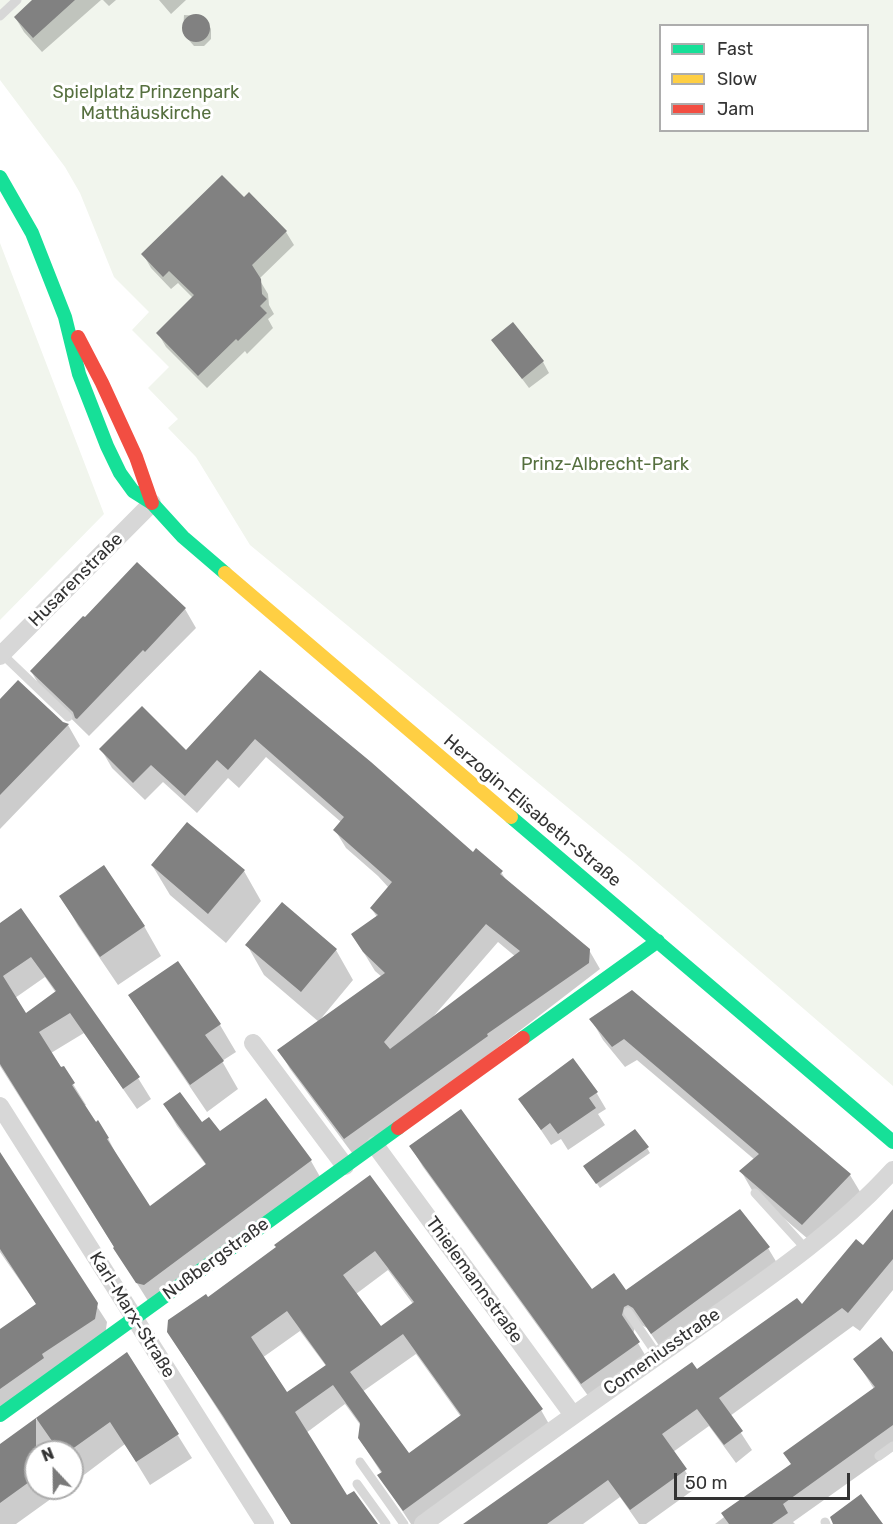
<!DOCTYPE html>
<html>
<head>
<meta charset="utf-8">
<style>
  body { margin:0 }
  #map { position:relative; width:893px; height:1524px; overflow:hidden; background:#fff; font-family:Rubik,sans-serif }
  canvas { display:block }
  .legend { position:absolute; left:659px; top:24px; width:210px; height:108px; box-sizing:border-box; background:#fff; border:2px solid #adadad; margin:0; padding:8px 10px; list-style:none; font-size:18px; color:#333 }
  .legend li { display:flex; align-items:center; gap:12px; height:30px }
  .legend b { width:30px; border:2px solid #adadad }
  .north { position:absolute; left:24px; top:1440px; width:60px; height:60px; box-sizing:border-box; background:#fff; border:2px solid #adadad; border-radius:50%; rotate:338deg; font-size:16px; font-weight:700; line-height:24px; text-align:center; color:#333 }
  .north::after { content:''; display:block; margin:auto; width:21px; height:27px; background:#7a7a7a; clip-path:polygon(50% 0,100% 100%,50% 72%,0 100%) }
  .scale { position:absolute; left:674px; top:1473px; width:176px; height:27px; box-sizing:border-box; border:3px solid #333; border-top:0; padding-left:8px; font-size:18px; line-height:21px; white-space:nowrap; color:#333; -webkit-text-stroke:4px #fff; paint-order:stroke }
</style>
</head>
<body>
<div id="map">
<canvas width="893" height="1524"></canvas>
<ul class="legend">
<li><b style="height:8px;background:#16e098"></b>Fast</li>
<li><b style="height:8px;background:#ffcf43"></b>Slow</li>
<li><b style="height:8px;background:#f24e42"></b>Jam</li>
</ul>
<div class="north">N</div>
<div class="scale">50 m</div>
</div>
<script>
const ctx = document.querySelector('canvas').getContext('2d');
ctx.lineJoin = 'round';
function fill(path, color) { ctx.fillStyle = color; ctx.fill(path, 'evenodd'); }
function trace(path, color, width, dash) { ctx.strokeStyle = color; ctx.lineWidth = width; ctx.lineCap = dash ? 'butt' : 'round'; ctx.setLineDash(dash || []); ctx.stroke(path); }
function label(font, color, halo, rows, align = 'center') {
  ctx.font = font + ' Rubik,sans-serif'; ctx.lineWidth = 6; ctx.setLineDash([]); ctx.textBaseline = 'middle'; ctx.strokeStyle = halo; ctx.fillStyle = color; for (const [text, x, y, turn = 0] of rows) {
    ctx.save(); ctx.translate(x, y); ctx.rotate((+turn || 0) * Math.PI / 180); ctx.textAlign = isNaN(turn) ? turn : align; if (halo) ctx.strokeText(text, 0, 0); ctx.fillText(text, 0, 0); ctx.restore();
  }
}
const green = new Path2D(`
  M0 0H893V1086L635 863 250 545 196 457 168 428 178 419 148 388 169 367 132 330 149 312 114 277 80 193 65 167 0 80ZM660 26H868V130H660Z
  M0 243 104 514 0 620Z`);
const shadow = new Path2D(`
  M34 0H101L42 52 24 32 15 17Z
  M103 0H116L109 6Z
  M159 0H186L171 14Z
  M184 15 201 16 208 23 211 29V39L204 46H194L187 38 183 33Z
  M244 199 286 232 294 245 259 279 268 294 269 305 274 314 268 319 273 328 247 354 245 351 207 388 166 347 158 333 193 298 178 283 171 289 151 268 143 254Z
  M493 340 543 362 549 373 529 388Z
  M185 609 196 628 89 736 42 690 31 671Z
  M260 672 473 854 501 872 508 883 589 950 600 969 355 1157 290 1069 279 1050 319 1022 264 975 247 945 336 950 353 980 319 1021 382 977 375 971 364 953 377 917 371 908 389 888 378 876 346 848 335 830 341 822 266 757 239 788 228 778 197 813 163 782 145 800 112 768 101 749 186 753ZM498 942 516 957 432 1018Z
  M0 701 68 725 80 746 0 829Z
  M152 865 244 871 261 901 226 943 170 895Z
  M61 896 144 926 161 956 118 985 78 926Z
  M21 910 138 1078 151 1099 137 1109 84 1033 51 1053 73 1084 86 1105 84 1106 108 1138 119 1160 150 1209 206 1165 177 1126 165 1105 219 1133 311 1161 323 1182 150 1304 0 1066V924ZM45 977 56 993 26 1015 15 998Z
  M631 992 850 1175 862 1195 815 1245 753 1192 741 1171 755 1160 637 1060 625 1067 603 1040 591 1019Z
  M130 995 220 1025 236 1052 222 1061 238 1089 207 1112 146 1022Z
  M596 1092 606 1109 598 1114 605 1125 568 1150 561 1139 551 1145 520 1099Z
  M411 1147 591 1291 626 1292 768 1248 780 1268 664 1353 647 1328 641 1325 635 1327 633 1335 650 1363 594 1404 423 1167Z
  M647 1148 650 1153 600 1188 588 1171Z
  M0 1156 107 1322 105 1336 0 1412V1331L37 1305 0 1252Z
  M370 1177 541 1410 553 1431 426 1524H411L379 1475 382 1474 359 1438 361 1426 345 1404 306 1433 346 1497 376 1524H291L168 1332ZM388 1270 413 1304 381 1328 356 1294ZM300 1331 326 1366 286 1395 262 1358ZM416 1354 461 1417 408 1455 362 1392Z
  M893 1215V1290L860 1331 853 1326 730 1416 752 1450 736 1463 709 1426 673 1452 696 1488 646 1524H639L620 1497 583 1524H467L697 1372 802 1307 864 1247Z
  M127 1354 192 1458 150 1485 125 1444 72 1484V1452H36V1488H66L16 1524H0V1446Z
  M893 1354V1451L793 1522 795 1524H715L792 1465 785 1453 874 1389 855 1359Z`);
const building = new Path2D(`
  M32 0H75L33 38 14 17Z
  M182 28a14 14 0 1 1 28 0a14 14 0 1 1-28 0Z
  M222 175 244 197 249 192 287 231 252 265 261 279 262 294 267 299 260 306 267 313 238 341 236 339 198 376 156 333 194 295 169 271 163 277 141 254Z
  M513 322 544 361 522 379 491 340Z
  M137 562 186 608 145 652 143 650 77 719 75 718 73 712 30 671 83 616 85 617Z
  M260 670 371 762 473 852 476 848 503 871 500 874 590 949 589 963 487 1034 488 1036 344 1139 277 1050 385 973 363 952 351 934 378 915 370 908 392 882 333 830 344 817 255 739 228 770 217 760 185 796 151 765 133 783 99 749 142 706 186 750ZM486 924 520 951 390 1049 384 1042Z
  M18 680 63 722 69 724 0 795V699Z
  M187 822 245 870 208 914 151 865Z
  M104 865 145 926 100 957 59 896Z
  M282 902 337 949 301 992 245 945Z
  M21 908 140 1077 123 1089 70 1013 39 1032 61 1067 64 1066 75 1083 72 1085 96 1122 98 1120 109 1138 107 1139 150 1206 206 1164 163 1104 180 1092 202 1122 209 1117 220 1131 266 1098 312 1160 144 1285 136 1283 113 1248 114 1247 0 1064V923ZM31 957 56 991 26 1013 3 976Z
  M178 961 221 1024 205 1035 224 1061 190 1085 128 995Z
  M632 990 851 1174 802 1225 739 1171 759 1154 624 1039 612 1047 589 1019Z
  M573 1058 598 1092 589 1098 596 1108 558 1134 550 1123 541 1130 518 1099Z
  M461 1109 592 1289 614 1273 626 1290 740 1209 770 1247 651 1334 633 1308 628 1305 624 1307 622 1315 640 1342 581 1384 409 1146Z
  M635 1129 649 1147 596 1184 583 1166Z
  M0 1152 98 1303 95 1319 42 1354 44 1358 0 1389V1329L36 1304 0 1249Z
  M370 1175 543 1409 403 1511 377 1475 382 1472 358 1438 360 1423 333 1385 295 1412 347 1495 354 1491 378 1524H291L223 1416 167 1332 168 1320 206 1294 208 1297 276 1247 274 1245ZM375 1251 414 1302 381 1326 343 1275ZM287 1311 326 1365 287 1392 251 1337ZM403 1334 461 1415 409 1453 350 1372Z
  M893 1209V1259L848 1313 842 1308 719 1398 743 1431 724 1445 697 1409 662 1434 687 1469 630 1510 608 1480 547 1524H463L692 1362 697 1369 797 1298 802 1304 856 1239 863 1245Z
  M881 1337 893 1352V1425L783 1504 788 1513 772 1524H729L721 1513 791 1464 783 1453 875 1387 853 1359Z
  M127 1352 179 1434 136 1462 110 1422 68 1452H62L61 1450 59 1451 36 1418V1477L0 1503V1444Z
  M861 1494 883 1524H833L830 1517Z`);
const lane = new Path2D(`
  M0 16 17 0
  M2 654 68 717
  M755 1193 806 1249
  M628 1312 658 1356
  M879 1456 893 1446
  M360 1462 404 1524
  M357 1484 386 1524
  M825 1522 826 1524`);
const street = new Path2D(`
  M0 656 152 503
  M253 1043 345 1166
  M0 1106 265 1524
  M375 1145 573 1415
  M423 1524C508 1462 593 1401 679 1341 753 1288 831 1238 893 1170`);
const fast = new Path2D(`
  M0 177 32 233 65 317 79 374 107 446 120 473 133 491 152 503 183 537 225 573
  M511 817 893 1142
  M523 1038 658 941
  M0 1415 398 1128`);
const slow = new Path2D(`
  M225 573 511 817`);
const jam = new Path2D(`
  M78 337 102 383 136 457 152 503
  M398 1128 523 1038`);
const parkNames = [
  ["Spielplatz Prinzenpark",146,93],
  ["Matthäuskirche",146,114],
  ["Prinz-Albrecht-Park",605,465]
];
const streetNames = [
  ["Husarenstraße",76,580,-45],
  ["Herzogin-Elisabeth-Straße",532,811,40],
  ["Nußbergstraße",216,1259,-36],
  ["Thielemannstraße",474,1280,54],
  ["Karl-Marx-Straße",132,1315,58],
  ["Comeniusstraße",662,1352,-35]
];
fill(green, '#f1f5ed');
fill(shadow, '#0003');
fill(building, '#818181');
trace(lane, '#d7d7d7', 9);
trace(street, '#d7d7d7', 18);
trace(fast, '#16e098', 14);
trace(slow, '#ffcf43', 14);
trace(jam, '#f24e42', 14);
label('18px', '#56703f', '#fff', parkNames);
label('18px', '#333', '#fff', streetNames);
</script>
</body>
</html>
